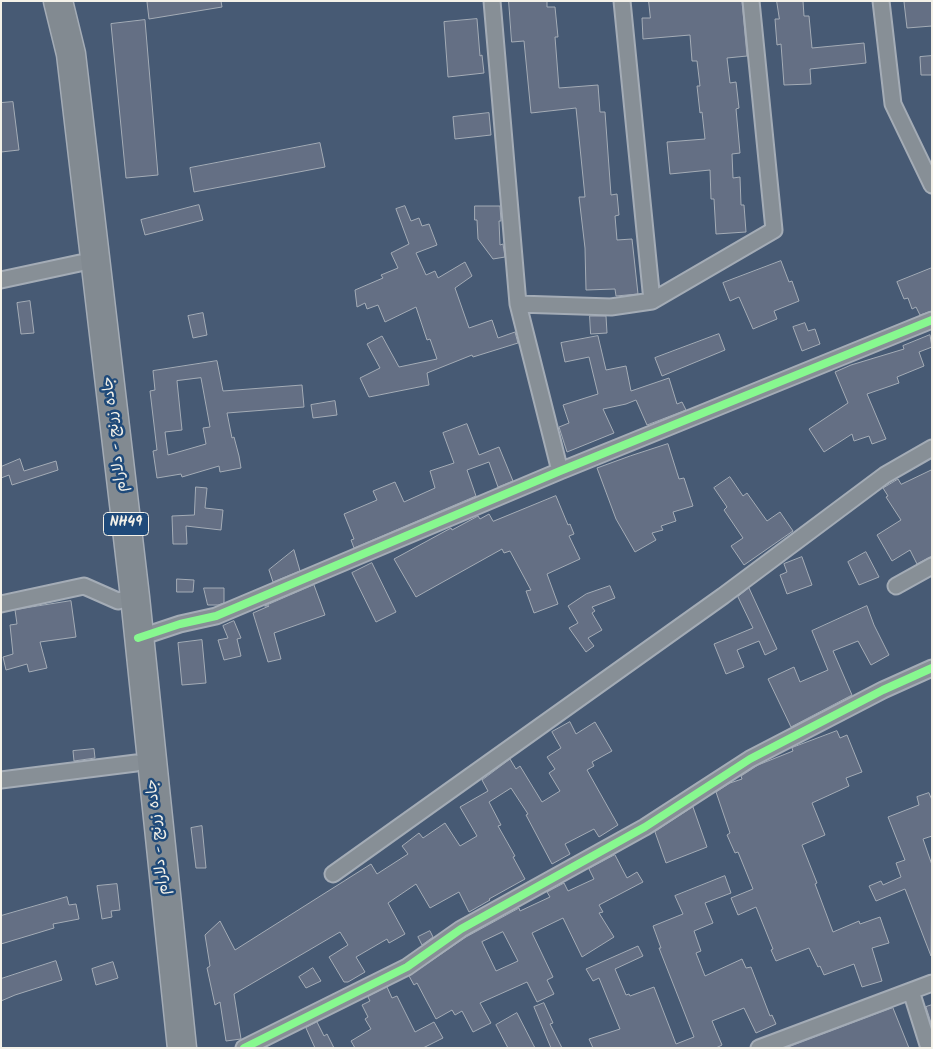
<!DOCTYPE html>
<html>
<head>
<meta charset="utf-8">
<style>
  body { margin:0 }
  #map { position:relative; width:933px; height:1049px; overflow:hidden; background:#475a74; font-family:Kalam,sans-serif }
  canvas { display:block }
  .frame { position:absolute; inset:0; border:2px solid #f4f1e8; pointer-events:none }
</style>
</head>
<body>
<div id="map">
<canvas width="933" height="1049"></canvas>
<div class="frame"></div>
</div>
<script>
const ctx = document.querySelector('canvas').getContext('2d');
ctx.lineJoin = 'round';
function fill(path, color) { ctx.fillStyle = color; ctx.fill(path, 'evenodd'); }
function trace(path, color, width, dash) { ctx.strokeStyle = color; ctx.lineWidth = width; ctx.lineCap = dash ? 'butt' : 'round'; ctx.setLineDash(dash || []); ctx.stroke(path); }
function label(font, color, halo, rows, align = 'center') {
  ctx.font = font + ' Kalam,"Playpen Sans Arabic",sans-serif'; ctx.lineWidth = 5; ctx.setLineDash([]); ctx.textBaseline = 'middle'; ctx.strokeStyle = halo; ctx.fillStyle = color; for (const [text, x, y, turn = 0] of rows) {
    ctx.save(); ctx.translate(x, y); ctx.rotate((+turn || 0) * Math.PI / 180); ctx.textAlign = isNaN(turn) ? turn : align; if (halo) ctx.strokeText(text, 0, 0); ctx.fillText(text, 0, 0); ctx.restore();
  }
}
const building = new Path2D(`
  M152 1H221L222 7 149 19 147 2Z
  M509 1H547V7H555L558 37H555L559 88 598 85 600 112H605L611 195 617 194 619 215 615 216 617 240 632 239 638 294 616 296 615 289 586 290 585 248 579 197H585L576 108 531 113 524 41 512 42Z
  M649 1H742L747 56 727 58 730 83 736 82 739 108 736 109 740 153 732 154 733 178 740 177 741 205H744L746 232 716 234 714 199H711L710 170 670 174 667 142 705 139 702 112 700 113 697 86H700L697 61H692L690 35 643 39 642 18H650Z
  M777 1H803L804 16H809L812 48 864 43 866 63 810 69 811 84 784 85 781 44 777 45 775 19H779Z
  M915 1H932V26L907 28 904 2Z
  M477 19 480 56 482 55 484 73 448 77 444 22Z
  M145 20 158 175 126 178 111 24Z
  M932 56V75H921L920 57Z
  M13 102 19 150 1 152V103Z
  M489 113 491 135 455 139 453 117Z
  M320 143 325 167 194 192 190 168Z
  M199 205 203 220 145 235 141 220Z
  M405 206 411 221 419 218 422 226 429 224 437 245 416 253 426 275 435 271 438 278 465 262 472 276 455 288 469 328 492 320 498 338 515 332 518 343 473 357 472 355 427 373 429 385 369 397 360 378 380 368 367 344 382 336 399 367 437 359 430 339 427 340 416 307 385 322 378 305 367 309 365 303 357 307 355 290 383 278 381 275 398 268 391 253 409 244 396 209Z
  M475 206H500L501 221H499L500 245 503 244 505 257 493 259 478 239 477 220H475Z
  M781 261 789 282 792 281 799 301 774 311 777 319 753 329 739 297 730 301 723 283Z
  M932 268V311L920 315 916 307 912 309 908 298 904 299 897 282Z
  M30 301 34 333 21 334 17 303Z
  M203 313 207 335 193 338 188 316Z
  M590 316H606L607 333 591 334Z
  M805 323 808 331 815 329 820 344 802 351 793 327Z
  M719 334 725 350 662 376 655 358Z
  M930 335 932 347 919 352 924 366 897 377 899 383 867 394 886 439 872 444 869 436 854 441 852 434 824 452 809 429 848 403 835 372 851 365 904 349 903 346Z
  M598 336 606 370 626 366 631 391 669 378 677 404 682 402 686 410 647 425 636 400 626 404 603 409 614 433 567 452 559 427 569 423 563 405 598 394 589 357 565 362 561 343Z
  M217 361 223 391 302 385 304 407 227 413 232 438 234 437 239 456 241 468 220 472 219 466 182 477 181 474 157 478 153 451 157 450 150 391 155 390 153 371ZM201 378 210 427 203 428 206 444 168 455 165 432 182 430 177 381Z
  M335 401 337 415 313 418 311 405Z
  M467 424 479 455 499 447 513 481 498 487 489 462 467 470 476 496 354 548 351 540 354 539 344 514 377 500 373 491 395 482 404 502 435 488 430 471 454 463 443 433Z
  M668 444 679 479 684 478 693 506 673 512 676 521 661 526 663 530 652 533 656 540 635 552 616 519 597 468 630 456Z
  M20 459 24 471 56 461 58 470 12 485 9 475 1 478V467Z
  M932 470V556L917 564 910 550 892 561 877 535 901 520 886 497 888 496 883 488 898 479 901 484Z
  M730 477 743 496 747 493 767 521 780 512 793 531 744 565 731 546 743 538 724 510 727 507 714 488Z
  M196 487 207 488 205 508 223 510 221 530 186 526 187 544H173L172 516 194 515Z
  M556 496 568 525 570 524 574 534 569 536 580 559 547 574 558 604 534 613 526 591 531 590 510 551 504 553 502 549 416 597 394 559 451 528 452 530 478 516 480 519 489 514 493 521Z
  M294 550 300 571 273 582 269 570Z
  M866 552 879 577 859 585 848 562Z
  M802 557 812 585 787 594 780 575 787 572 784 564Z
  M372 563 396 612 376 622 352 573Z
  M177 579 194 580 193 592H177Z
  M314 585 325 615 274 633 281 659 268 662 253 613 269 606H265Z
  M610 586 615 598 592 607 595 611 592 613 602 630 588 638 594 646 586 652 569 628 578 623 568 606 586 594Z
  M204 588H224V603L218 605H208Z
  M749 588 777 649 765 655 759 641 737 650 744 667 726 674 714 644 753 628 738 597Z
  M71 601 76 637 40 642 47 668 29 672 27 664 6 670 3 657 13 654 10 625 17 624 15 610Z
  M867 606 874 625 889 655 871 665 858 641 833 651 852 695 791 727 768 679 794 667 800 682 828 670 812 631Z
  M234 621 241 638 237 639 241 656 224 660 218 640 228 638 223 626Z
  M202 640 206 683 182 685 178 643Z
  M570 722 576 734 595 722 612 751 592 762 594 766 587 770 618 825 599 837 594 829 565 844 570 854 552 864 526 815 528 814 511 788 489 802 501 825 498 826 515 856 513 857 525 879 489 899 490 900 469 912 459 892 430 908 416 884 388 903 405 934 389 943 387 939 356 957 365 972 348 982H344L329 957 348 945 340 932 234 994 241 1039 226 1041 220 1002 215 1005 207 968 210 966 205 935 220 921 235 950 371 864 377 874 408 854 402 846 419 833 423 838 445 823 460 846 477 836 460 807 488 791 482 780 510 759 516 769 520 766 542 802 560 791 549 773 555 769 547 757 561 748 552 732Z
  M837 731 840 738 847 735 862 772 846 778 849 786 812 803 825 835 802 845 817 883 815 884 833 932 859 921 860 924 880 917 889 943 872 948 882 981 862 987 854 964 824 975 820 966 818 967 809 948 776 961 771 950 773 949 756 907 738 915 731 898 753 889 738 852 735 853 727 835 730 833 716 792 730 783 742 779 741 776 758 765 793 751 792 748Z
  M94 749 95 758 74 761 73 751Z
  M929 793 932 800V836L923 839 932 865 931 956 905 889 876 901 869 886 881 881 883 885 901 877 896 863 905 860 888 817 919 805 917 797Z
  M693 807 707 847 666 863 655 832Z
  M202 826 206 868H196L191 828Z
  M615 855 627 878 637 872 643 882 599 905 603 912 599 913 614 937 582 957 563 918 532 933 553 977 547 980 554 994 537 1002 527 982 480 1003 491 1023 473 1032 462 1011 455 1015 452 1010 436 1019 417 983 414 985 409 976 466 937 519 908 520 911 550 897 547 892 564 883 568 891 594 879 589 869ZM503 932 518 961 496 971 482 942Z
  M725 876 731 893 705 903 713 923 694 931 701 951 696 953 705 976 742 959 746 968 751 967 770 1016 772 1015 776 1024 756 1033 744 1008 712 1021 722 1045 716 1048H593L589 1039 620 1029 599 978 593 981 586 969 638 946 643 956 615 969 626 995 629 994 630 996 654 987 676 1044 694 1037 659 948H661L653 926 683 914 675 896Z
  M117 884 120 910 111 911 112 917 102 919 97 886Z
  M67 897 69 905 76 904 79 919 53 924 54 928 1 944V916Z
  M430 931 433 937 422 945 418 937Z
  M56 961 62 980 15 995 1 1001V979Z
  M113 962 118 978 96 985 92 969Z
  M313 968 321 981 306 988 299 977Z
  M387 987 392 998 397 996 415 1032 434 1022 443 1038 423 1048H355L351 1041 371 1029 365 1019 368 1017 362 1005 370 1001 368 997Z
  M544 1003 553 1023 550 1024 562 1048H551L534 1007Z
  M932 1005V1026L926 1007Z
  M893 1008 909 1048H786Z
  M517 1013 535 1048H508L496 1025Z
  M317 1022 324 1036 327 1034 334 1048H315L306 1028Z`);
const street = new Path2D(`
  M492 1 518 304 560 471
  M622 1 652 301
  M881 1 893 104 932 185
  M1 280 80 263
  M518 304 611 307 652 301 774 230 751 1
  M896 586 932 566
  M1 604 84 586 118 601 135 597
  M138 638 180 624 216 616 560 471 932 320
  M1 780 136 763
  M333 874 723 596 885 475 932 448
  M911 991 929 1048
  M244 1048 407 967 461 929 645 827 750 759 883 690 932 668
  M759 1048 932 983`);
const highway = new Path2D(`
  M58 1 71 54 135 597 182 1048`);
const cycleway = new Path2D(`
  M138 638 180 624 216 616 560 471 932 320
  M244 1048 407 967 461 929 645 827 750 759 883 690 932 668`);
const shields = [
  [126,524,45]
];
const shieldNames = [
  ["NH49",126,524]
];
const streetNames = [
  ["جاده زرنج - دلارام",116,434,-97],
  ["جاده زرنج - دلارام",159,837,-96]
];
fill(building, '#646f84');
trace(building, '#a4acb6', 1);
trace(street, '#a4acb6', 19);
trace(highway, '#a4acb6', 31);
trace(street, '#878f96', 15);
trace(highway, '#828a91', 28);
trace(cycleway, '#87f88f', 8);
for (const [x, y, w] of shields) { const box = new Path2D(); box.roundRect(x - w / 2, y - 11.5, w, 23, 4); ctx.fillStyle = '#1f4a7a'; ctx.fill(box); trace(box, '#f4f1e8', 1); }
label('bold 14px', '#f4f1e8', null, shieldNames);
label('15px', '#f4f1e8', '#1f4a7a', streetNames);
</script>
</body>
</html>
